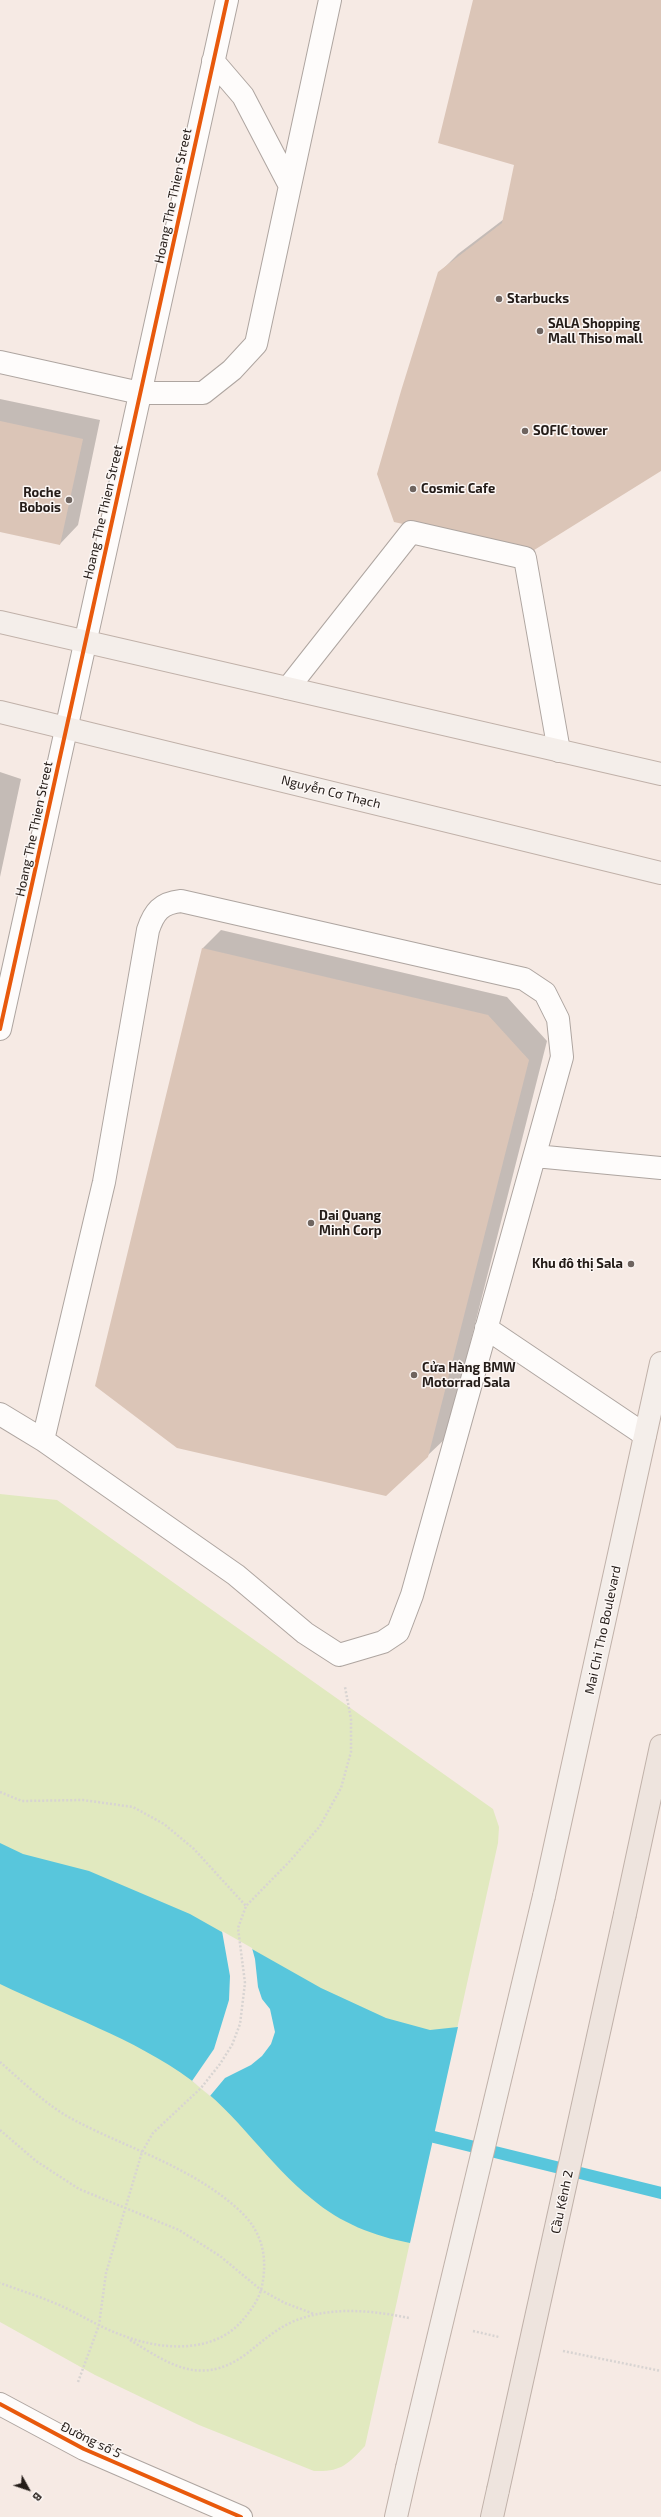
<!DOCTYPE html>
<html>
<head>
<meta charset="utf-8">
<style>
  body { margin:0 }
  #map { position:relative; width:661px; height:2517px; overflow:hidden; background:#f6eae4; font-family:"Exo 2",sans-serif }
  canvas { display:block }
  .north { position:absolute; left:8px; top:2469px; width:40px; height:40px; -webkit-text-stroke:3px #fcf7f5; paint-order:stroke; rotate:130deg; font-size:11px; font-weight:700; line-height:16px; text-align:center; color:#241c18 }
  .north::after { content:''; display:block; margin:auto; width:14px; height:18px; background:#241c18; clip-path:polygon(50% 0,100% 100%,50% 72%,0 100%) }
</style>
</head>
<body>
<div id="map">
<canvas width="661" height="2517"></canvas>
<div class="north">B</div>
</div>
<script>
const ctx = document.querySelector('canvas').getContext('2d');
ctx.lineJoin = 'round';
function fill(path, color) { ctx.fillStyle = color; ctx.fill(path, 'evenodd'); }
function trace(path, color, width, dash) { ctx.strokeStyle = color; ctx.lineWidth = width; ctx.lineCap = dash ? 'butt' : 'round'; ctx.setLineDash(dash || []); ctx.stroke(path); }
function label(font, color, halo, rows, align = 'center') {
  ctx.font = font + ' "Exo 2",sans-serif'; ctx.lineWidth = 3; ctx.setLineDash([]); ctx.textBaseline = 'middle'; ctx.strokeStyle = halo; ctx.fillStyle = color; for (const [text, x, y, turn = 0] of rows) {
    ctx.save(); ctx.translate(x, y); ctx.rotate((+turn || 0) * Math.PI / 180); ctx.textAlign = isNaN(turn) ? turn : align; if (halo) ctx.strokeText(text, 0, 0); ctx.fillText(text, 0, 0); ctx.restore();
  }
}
const green = new Path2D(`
  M0 1494 57 1500 493 1809 499 1827 498 1843 365 2446C347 2465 341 2472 314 2471L199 2425 95 2375 0 2322Z`);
const water = new Path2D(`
  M0 1843 23 1854 89 1871 190 1914 321 1988 386 2018 430 2030 458 2027 410 2243C374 2236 340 2223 312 2199 268 2164 238 2114 191 2080 134 2038 64 2015 0 1984Z`);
const pier = new Path2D(`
  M222 1931 252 1948 255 1959 258 1987 262 1999 270 2009 275 2032 271 2044 262 2056 251 2065 225 2078 210 2096 192 2081 214 2049 229 2000 230 1976Z`);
const shadow = new Path2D(`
  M474 0H661V470L439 273 458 254 504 219 515 165Z
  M0 399 100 420 78 525 60 544 0 531Z
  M0 772 21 779 0 877Z
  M221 930 507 997 547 1041 446 1438 427 1456 96 1386 203 948Z`);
const stream = new Path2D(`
  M434 2137 661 2193`);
const building = new Path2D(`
  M473 0H661V471L531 552 394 522 377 474 401 391 438 272 502 223 514 165 438 143Z
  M0 421 83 439 60 545 0 532Z
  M202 948 488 1015 529 1060 428 1457 386 1496 177 1448 95 1386Z`);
const path = new Path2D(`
  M0 1792 22 1801 83 1800 133 1807 164 1824 194 1849 246 1906
  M0 2062C23 2082 47 2106 74 2120 129 2149 192 2167 239 2210 262 2231 268 2256 262 2286 259 2300 250 2312 240 2323 212 2353 163 2350 127 2337 102 2329 80 2314 57 2304 38 2296 19 2290 0 2283
  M0 2130 36 2161 79 2189 179 2230 220 2256 261 2290 285 2303 314 2314
  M473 2331 499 2337
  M130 2340C168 2363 198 2386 242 2357 259 2345 272 2331 292 2322 329 2306 371 2310 409 2318
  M563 2351 661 2371
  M78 2382 99 2325 106 2273 142 2152 153 2133 201 2088 220 2064 232 2045 240 2024 245 1983 238 1928 246 1906 290 1861 320 1826 341 1788 351 1752V1719L345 1687`);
const minor = new Path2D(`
  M213 61 243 96 290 186
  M0 362 140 393H203L232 370 256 344 330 0
  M288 688 411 532 525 558 559 751
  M0 1029 227 0
  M535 1156 661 1168
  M486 1328 645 1435
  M0 1414 43 1440 236 1575 305 1633 339 1655 383 1642 398 1632 412 1595 562 1057 558 1019 545 993 524 979 181 901C161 903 154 912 148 930L104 1182 43 1440
  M0 2404 84 2449 241 2517`);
const major = new Path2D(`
  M0 622 661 774
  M0 712 661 873
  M544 1896 661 1363
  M396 2517 407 2468`);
const highway = new Path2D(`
  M625 1914 661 1746
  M492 2517 498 2490`);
const majorBridge = new Path2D(`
  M407 2468 544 1896`);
const highwayBridge = new Path2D(`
  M498 2490 625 1914`);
const cycleway = new Path2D(`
  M0 1029 227 0
  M0 2404 84 2449 241 2517`);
const markers = [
  [499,299,4,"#6e645f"],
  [540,331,4,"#6e645f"],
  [525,431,4,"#6e645f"],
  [413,489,4,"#6e645f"],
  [69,500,4,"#6e645f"],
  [311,1223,4,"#6e645f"],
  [631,1264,4,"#6e645f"],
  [414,1375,4,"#6e645f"]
];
const streetNames = [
  ["Hoang The Thien Street",173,196,-78],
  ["Hoang The Thien Street",103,512,-77],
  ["Nguyễn Cơ Thạch",331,792,14],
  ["Hoang The Thien Street",34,829,-78],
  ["Mai Chi Tho Boulevard",603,1630,-78],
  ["Cầu Kênh 2",562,2202,-78],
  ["Đường số 5",91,2440,26]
];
const poiNames = [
  ["Starbucks",507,299],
  ["SALA Shopping",548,324],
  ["Mall Thiso mall",548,339],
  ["SOFIC tower",533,431],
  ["Cosmic Cafe",421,489],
  ["Roche",61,493,"right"],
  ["Bobois",61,508,"right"],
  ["Dai Quang",319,1216],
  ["Minh Corp",319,1231],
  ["Khu đô thị Sala",623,1264,"right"],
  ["Cửa Hàng BMW",422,1368],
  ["Motorrad Sala",422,1383]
];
fill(green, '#e1e9bf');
fill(water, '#58c6dc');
fill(pier, '#f6eae4');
fill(shadow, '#0003');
trace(stream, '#58c6dc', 12);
fill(building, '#dbc5b7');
trace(minor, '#aea5a0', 24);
trace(major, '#c0b1a9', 24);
trace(highway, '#c0b1a9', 24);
trace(path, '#d8d4d2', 2.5, [2, 2]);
trace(minor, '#fefcfb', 22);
trace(major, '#f4eeea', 22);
trace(highway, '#eee4de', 22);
trace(majorBridge, '#c0b1a9', 24, []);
trace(highwayBridge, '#c0b1a9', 24, []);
trace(majorBridge, '#f4eeea', 22);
trace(highwayBridge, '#eee4de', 22);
trace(cycleway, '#e8590c', 4);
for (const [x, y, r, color] of markers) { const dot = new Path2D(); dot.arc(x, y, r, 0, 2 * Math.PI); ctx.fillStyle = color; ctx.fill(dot); trace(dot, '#fcf7f5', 1.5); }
label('13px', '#241c18', '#fcf7f5', streetNames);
label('bold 13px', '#241c18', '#fcf7f5', poiNames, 'left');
</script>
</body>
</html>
